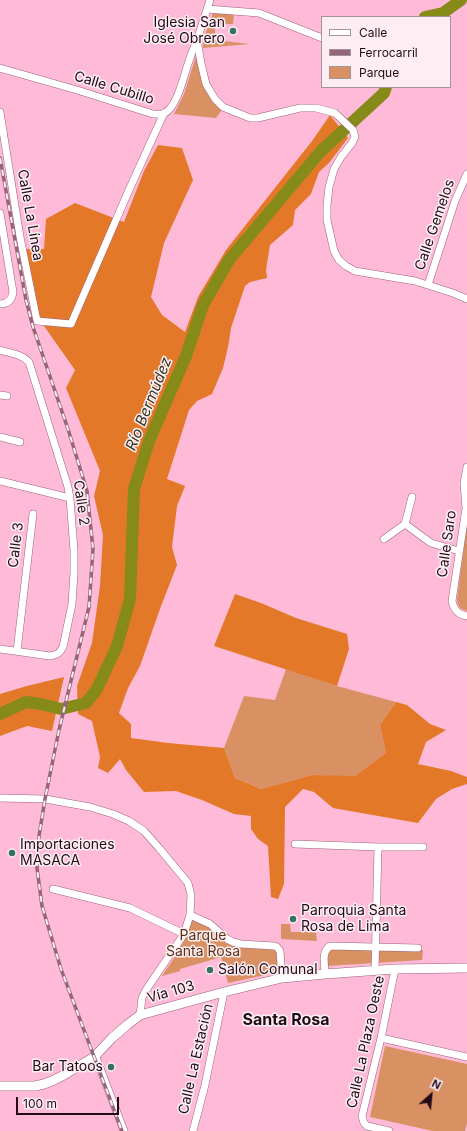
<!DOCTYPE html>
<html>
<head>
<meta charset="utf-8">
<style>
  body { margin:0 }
  #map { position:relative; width:467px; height:1131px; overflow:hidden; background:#ffbad7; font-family:Inter,sans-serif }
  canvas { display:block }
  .legend { position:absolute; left:321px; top:16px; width:130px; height:72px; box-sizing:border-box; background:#fceef3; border:1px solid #a5939b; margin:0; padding:5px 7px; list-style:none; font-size:12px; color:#230b16 }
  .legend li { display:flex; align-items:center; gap:8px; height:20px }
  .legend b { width:20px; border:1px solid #a5939b }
  .north { position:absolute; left:411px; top:1075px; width:40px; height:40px; -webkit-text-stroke:3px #fceef3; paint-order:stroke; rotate:27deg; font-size:11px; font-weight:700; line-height:16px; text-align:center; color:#230b16 }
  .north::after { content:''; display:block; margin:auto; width:14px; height:18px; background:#230b16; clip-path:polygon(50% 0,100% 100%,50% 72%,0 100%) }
  .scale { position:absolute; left:16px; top:1097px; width:103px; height:18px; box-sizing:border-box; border:2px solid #230b16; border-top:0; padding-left:5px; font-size:12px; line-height:14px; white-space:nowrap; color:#230b16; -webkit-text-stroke:3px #fceef3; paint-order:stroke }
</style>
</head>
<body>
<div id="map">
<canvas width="467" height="1131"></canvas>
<ul class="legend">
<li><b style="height:5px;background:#fff"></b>Calle</li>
<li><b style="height:5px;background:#95667a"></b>Ferrocarril</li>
<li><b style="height:11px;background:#d99062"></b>Parque</li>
</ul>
<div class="north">N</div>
<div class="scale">100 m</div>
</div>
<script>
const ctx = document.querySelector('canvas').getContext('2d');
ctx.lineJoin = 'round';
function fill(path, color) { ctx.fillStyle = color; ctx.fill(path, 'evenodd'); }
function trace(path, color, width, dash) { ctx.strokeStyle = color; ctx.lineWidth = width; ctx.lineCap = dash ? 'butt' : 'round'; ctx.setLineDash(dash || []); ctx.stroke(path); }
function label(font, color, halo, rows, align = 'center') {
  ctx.font = font + ' Inter,sans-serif'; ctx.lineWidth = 3; ctx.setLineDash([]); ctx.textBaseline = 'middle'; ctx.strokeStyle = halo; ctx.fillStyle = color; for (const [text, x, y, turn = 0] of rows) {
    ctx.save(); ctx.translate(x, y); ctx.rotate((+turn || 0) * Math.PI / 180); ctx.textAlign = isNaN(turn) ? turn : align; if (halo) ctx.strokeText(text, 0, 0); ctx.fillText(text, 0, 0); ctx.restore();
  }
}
const green = new Path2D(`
  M213 13 234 14 233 24H220V26H215V40L250 44 203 48V40Z
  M197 53 199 64 223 108 216 118 174 114 184 94Z
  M467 524V611C459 609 458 606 457 599Z
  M286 669 337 686 396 702 380 725 386 753 354 777 312 775 261 789 235 778 224 748 244 696 275 700Z
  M192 918 207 924 225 940 272 948 277 953 279 972 228 983 221 957 180 969V971L162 976C174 958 188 940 192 918Z
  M281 924H290L291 932H316L317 941 281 939Z
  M345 948 423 950 422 960 327 966C327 948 327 950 345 948Z
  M385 1046 467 1064V1123L465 1131H433L370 1117Z`);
const forest = new Path2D(`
  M330 115 348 138 329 163 319 172 311 194 295 210 293 225 270 245 266 270 267 278 250 282 245 286 231 328 228 347 223 368 212 394 197 401 189 410 167 479 185 486 177 506 172 547 177 565 161 606 140 666 128 688 119 713 131 724V738L168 743 224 748 235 778 261 789 312 775 355 776 386 753 380 725 396 702 407 705 430 724 446 730 426 742 418 764 451 771 467 777V784L452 789 436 799 418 823 333 808 314 792 303 789 285 807 284 884 278 899 271 897 268 846 258 839 251 829V816L234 814 202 800 176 791 144 792 126 770 120 759 108 773 98 768 100 757 92 721 78 714 77 686 92 643 100 586 103 535 94 496 100 471 66 388 75 370 44 326 36 306 25 249H44L46 219 75 203 124 222 144 171 158 145 182 148 193 180 164 243 151 297 162 315 185 332 198 297 226 250 312 141Z
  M235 594 261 603 296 618 347 634 349 649 337 686 214 646Z
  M64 677 52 731 27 726 0 736V694L27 686Z`);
const river = new Path2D(`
  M425 17 443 13 461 0
  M0 714 26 702 41 704 61 709 86 703 97 689 117 646 130 599 134 489 149 441 186 356 203 305 229 260 321 151 384 93 386 87`);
const minor = new Path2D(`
  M210 0 197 40 201 63 206 84 215 99 223 107 250 118H258L300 108H316L335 113 353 130 355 137 352 143 341 157 334 169 329 187 327 205V220L334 251 339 260 346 266 355 271 415 281 453 293 467 299
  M207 9 259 13 322 38
  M0 68 77 90 153 114C157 114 162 115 165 113 178 105 184 75 189 61 191 54 194 47 197 41
  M0 112 20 237 37 321 71 324 129 190 164 113
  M0 213 13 292C12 300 8 304 0 304
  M428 285 455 201 467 174
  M0 350C10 353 21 354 29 362L68 487 70 498 74 551V573L72 604 63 647C60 653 57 655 50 656L0 649
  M0 395 7 396
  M0 437 20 442
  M467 467 464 483 466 508 452 601C454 610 458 615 467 616
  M0 481 70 498
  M405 524 431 543 459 551
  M405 524 412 497
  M384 539 405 524
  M17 651 33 514
  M0 798 45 799 90 807 113 814 129 821 144 831 159 848 188 883 191 895 190 915 184 934 146 990 142 998 140 1015
  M295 844 378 847H423
  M53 889 130 908 184 934
  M190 915 210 924 227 939 233 942 241 944 274 946 277 947 280 951 282 978
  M375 970 378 847
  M325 974C325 964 321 952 330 946L418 948
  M381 1038 467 1057
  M95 1055 124 1131
  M193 1131 205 1085 224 992
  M389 1131 367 1126 364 1123 362 1116 381 1038 395 969`);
const major = new Path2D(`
  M0 1086H35L44 1084 52 1081 64 1075 94 1057 112 1038 127 1025 140 1015 224 992 282 978 325 974 395 969 467 968`);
const rail = new Path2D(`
  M0 158 26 300 33 327 68 429 87 491 93 549 89 607 59 730 45 799 39 836 37 868 42 906 61 969 122 1131`);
const markers = [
  [233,31,4,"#337260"],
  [12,853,4,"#337260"],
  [293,919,4,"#337260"],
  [210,970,4,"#337260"],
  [111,1067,4,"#337260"]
];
const poiNames = [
  ["Iglesia San",225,23,"right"],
  ["José Obrero",225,39,"right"],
  ["Importaciones",20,845],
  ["MASACA",20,861],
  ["Parroquia Santa",301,911],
  ["Rosa de Lima",301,927],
  ["Salón Comunal",218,970],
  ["Bar Tatoos",103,1067,"right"]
];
const streetNames = [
  ["Calle Cubillo",114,88,17],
  ["Calle La Línea",30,215,80],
  ["Calle Gemelos",435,225,-71],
  ["Calle 2",81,503,82],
  ["Calle Saro",447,544,-82],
  ["Calle 3",16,545,-83],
  ["Vía 103",171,992,-16],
  ["Calle La Plaza Oeste",366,1042,-78],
  ["Calle La Estación",196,1059,-77]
];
const parkNames = [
  ["Parque",203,936],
  ["Santa Rosa",203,952]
];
const waterNames = [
  ["Río Bermúdez",149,404,-68]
];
const quarterNames = [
  ["Santa Rosa",286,1020]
];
fill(green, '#d99062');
fill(forest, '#e37828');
trace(river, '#858a19', 12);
trace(minor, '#9e607c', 8);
trace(major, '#9e607c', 10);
trace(minor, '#fff', 7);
trace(major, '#fff', 9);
trace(rail, '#95667a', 3.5);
trace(rail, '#fceef3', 2, [6]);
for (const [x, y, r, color] of markers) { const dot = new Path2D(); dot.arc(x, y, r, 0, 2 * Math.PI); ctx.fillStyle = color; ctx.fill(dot); trace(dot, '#fceef3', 1.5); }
label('14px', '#230b16', '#fceef3', poiNames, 'left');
label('14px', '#230b16', '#fceef3', streetNames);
label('14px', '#5d3214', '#fceef3', parkNames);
label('italic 15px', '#34361f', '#fceef3', waterNames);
label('bold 16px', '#230b16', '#fceef3', quarterNames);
</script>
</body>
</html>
